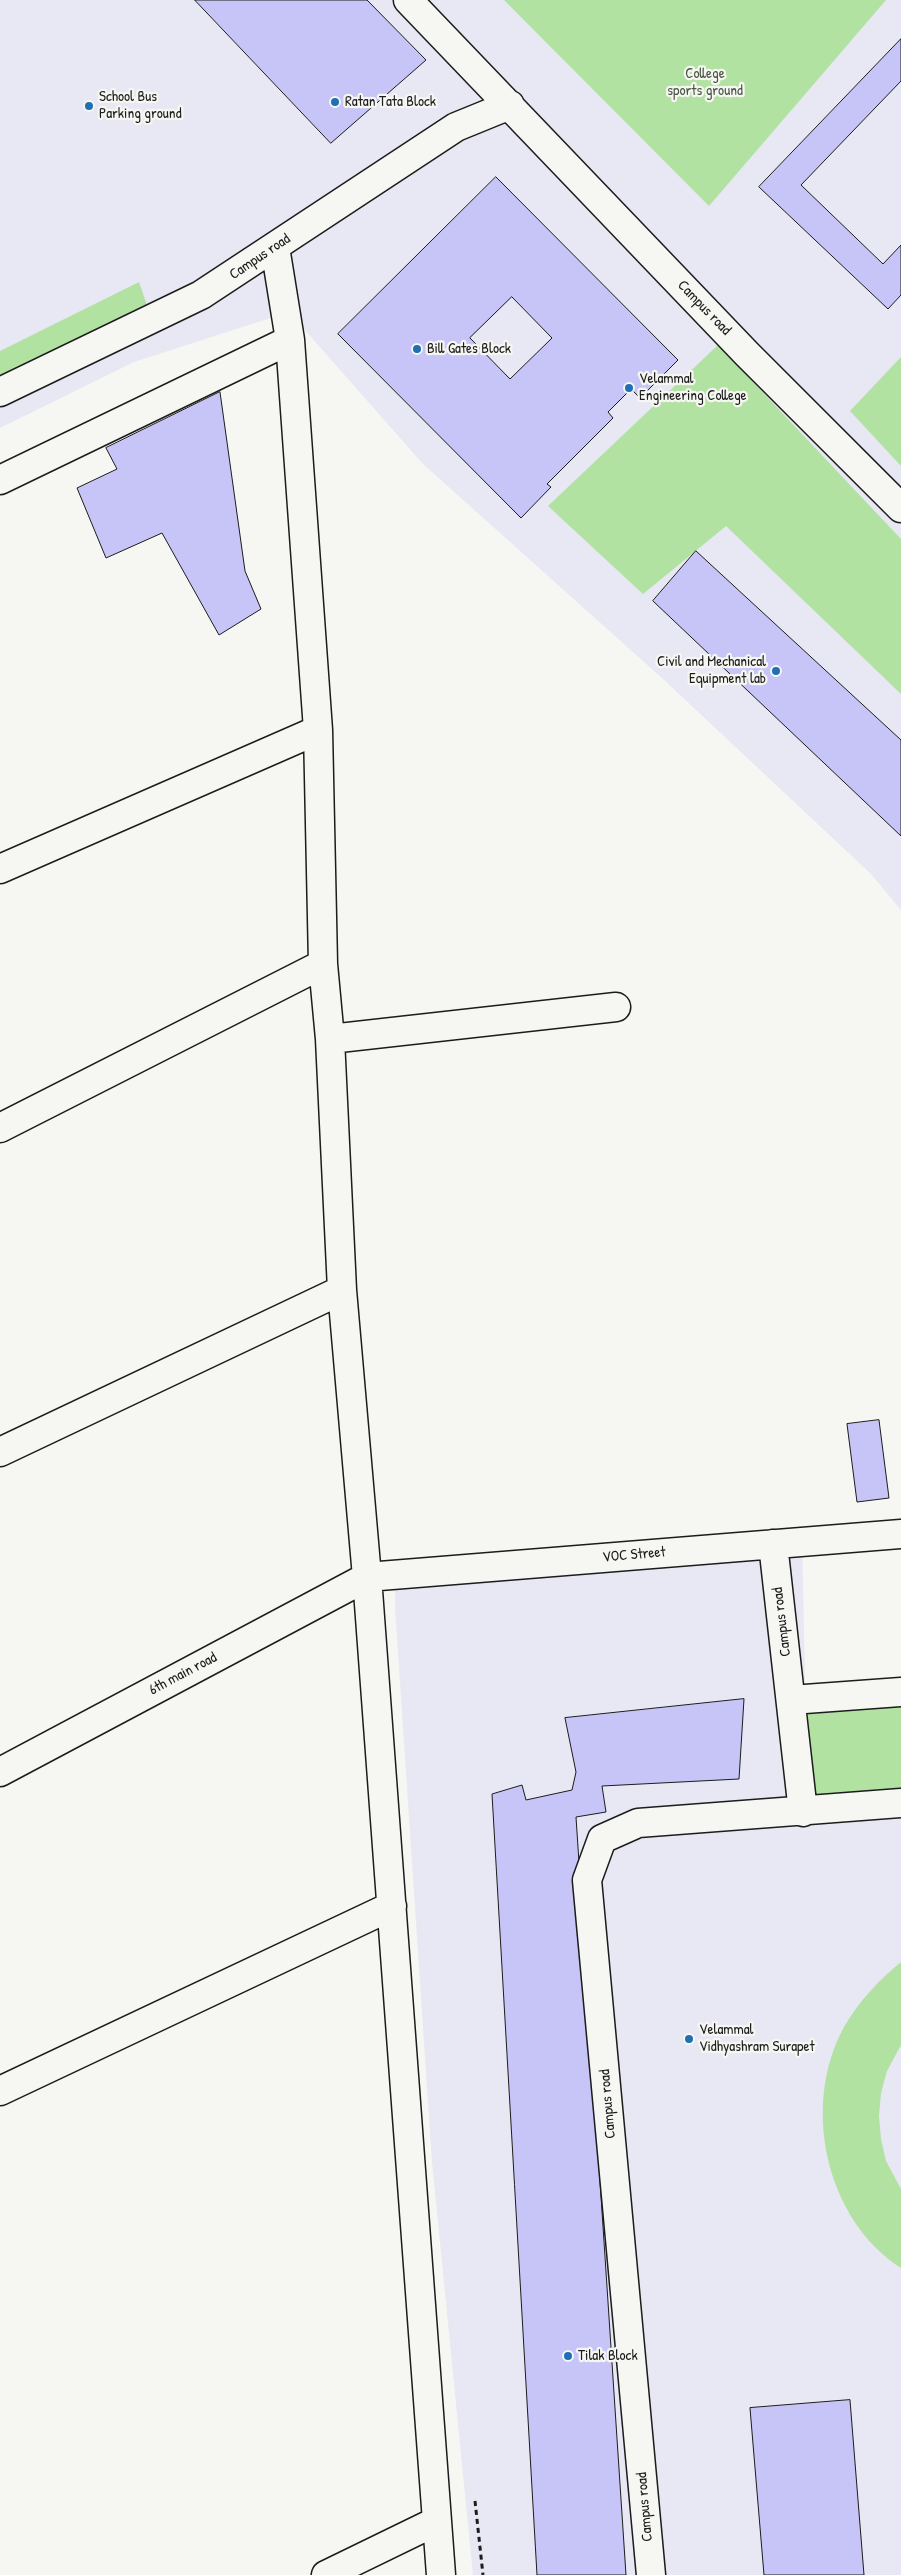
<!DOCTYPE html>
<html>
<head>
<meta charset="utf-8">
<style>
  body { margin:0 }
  canvas { display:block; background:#f6f6f2 }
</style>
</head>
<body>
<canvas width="901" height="2575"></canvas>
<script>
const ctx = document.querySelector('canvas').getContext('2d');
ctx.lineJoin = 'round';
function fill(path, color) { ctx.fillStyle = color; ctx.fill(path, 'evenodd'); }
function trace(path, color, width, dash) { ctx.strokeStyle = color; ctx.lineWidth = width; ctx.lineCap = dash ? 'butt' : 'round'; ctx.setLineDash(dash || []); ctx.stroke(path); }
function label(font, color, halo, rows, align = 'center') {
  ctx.font = font + ' "Patrick Hand",sans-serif'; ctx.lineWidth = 4.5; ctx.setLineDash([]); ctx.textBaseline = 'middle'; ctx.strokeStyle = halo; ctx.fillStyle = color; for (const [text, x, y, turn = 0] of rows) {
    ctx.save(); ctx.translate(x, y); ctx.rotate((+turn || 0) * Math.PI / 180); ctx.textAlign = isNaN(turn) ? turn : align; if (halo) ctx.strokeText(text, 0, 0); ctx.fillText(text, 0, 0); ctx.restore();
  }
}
const built = new Path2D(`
  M0 0H901V910L871 874 663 679 423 464 289 312 134 362 0 428Z
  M802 1534 805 1684 901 1678V2575H473L432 2162 395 1607V1563Z`);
const green = new Path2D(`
  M504 0H886L709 206Z
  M139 282 150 314 0 388V351Z
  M718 345 901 539V694L726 526 643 594 548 506Z
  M901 357V466L850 411Z
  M901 1703V1789L809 1797 806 1710Z
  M901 1962V2045L887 2071 881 2093 879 2116 881 2139 886 2161 901 2189V2268C825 2219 801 2105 844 2027 859 2001 878 1981 901 1962Z`);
const building = new Path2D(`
  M195 0H367L426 60 331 143Z
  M901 39V81L801 185 883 264 901 245V295L888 309 759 187Z
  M496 177 678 360 640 398 631 389 608 412 613 418 547 484 551 487 521 518 338 334ZM512 297 552 338 510 379 470 338Z
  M220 392 245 571 261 609 219 635 162 533 106 558 77 488 117 469 106 448Z
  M696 551 901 740V836L653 601Z
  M879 1420 889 1498 857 1502 847 1424Z
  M744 1699 739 1779 602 1786 606 1812 576 1817 626 2575H537L492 1794 522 1785 526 1800 572 1790 576 1772 565 1718Z
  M850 2400 864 2575H764L750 2408Z`);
const path = new Path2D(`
  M475 2501 483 2575`);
const minor = new Path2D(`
  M408 0 747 354 901 508
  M275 247 290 340
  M0 392 201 295 456 127 510 105
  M0 480 290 340 318 730 323 964 330 1039 342 1290 367 1577 441 2575
  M0 869 318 730
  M330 1039 616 1007
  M0 1128 323 964
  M0 1452 342 1290
  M773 1544 803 1812
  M791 1700 901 1692
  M0 1772 367 1577 901 1534
  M0 2091 392 1906
  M326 2575 437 2521
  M651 2575 587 1880 602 1839 638 1823 901 1803`);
const markers = [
  [335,102,5,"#1f6fb2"],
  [89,106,5,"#1f6fb2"],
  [417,349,5,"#1f6fb2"],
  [629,388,5,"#1f6fb2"],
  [776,671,5,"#1f6fb2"],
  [689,2039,5,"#1f6fb2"],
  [568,2356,5,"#1f6fb2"]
];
const parkNames = [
  ["College",705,74],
  ["sports ground",705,91]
];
const poiNames = [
  ["School Bus",99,97],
  ["Parking ground",99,114],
  ["Ratan Tata Block",345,102],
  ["Bill Gates Block",427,349],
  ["Velammal",639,379],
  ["Engineering College",639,396],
  ["Civil and Mechanical",766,662,"right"],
  ["Equipment lab",766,679,"right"],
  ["Velammal",699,2030],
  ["Vidhyashram Surapet",699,2047],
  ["Tilak Block",578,2356]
];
const streetNames = [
  ["Campus road",260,257,-34],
  ["Campus road",704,308,46],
  ["VOC Street",634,1555,-5],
  ["Campus road",782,1622,-97],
  ["6th main road",183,1674,-28],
  ["Campus road",608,2104,-95],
  ["Campus road",645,2507,-95]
];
fill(built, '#e8e7f4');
fill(green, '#b2e2a2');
fill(building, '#c7c5f7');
trace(building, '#1c1c1c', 1);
trace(minor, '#1c1c1c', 31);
trace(path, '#1c1c1c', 3, [5, 4]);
trace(minor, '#f6f6f2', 28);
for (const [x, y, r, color] of markers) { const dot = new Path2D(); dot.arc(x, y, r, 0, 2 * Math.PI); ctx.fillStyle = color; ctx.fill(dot); trace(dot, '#f6f6f2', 2); }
label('15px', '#495744', '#f6f6f2', parkNames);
label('15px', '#1c1c1c', '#f6f6f2', poiNames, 'left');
label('15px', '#1c1c1c', '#f6f6f2', streetNames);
</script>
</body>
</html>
